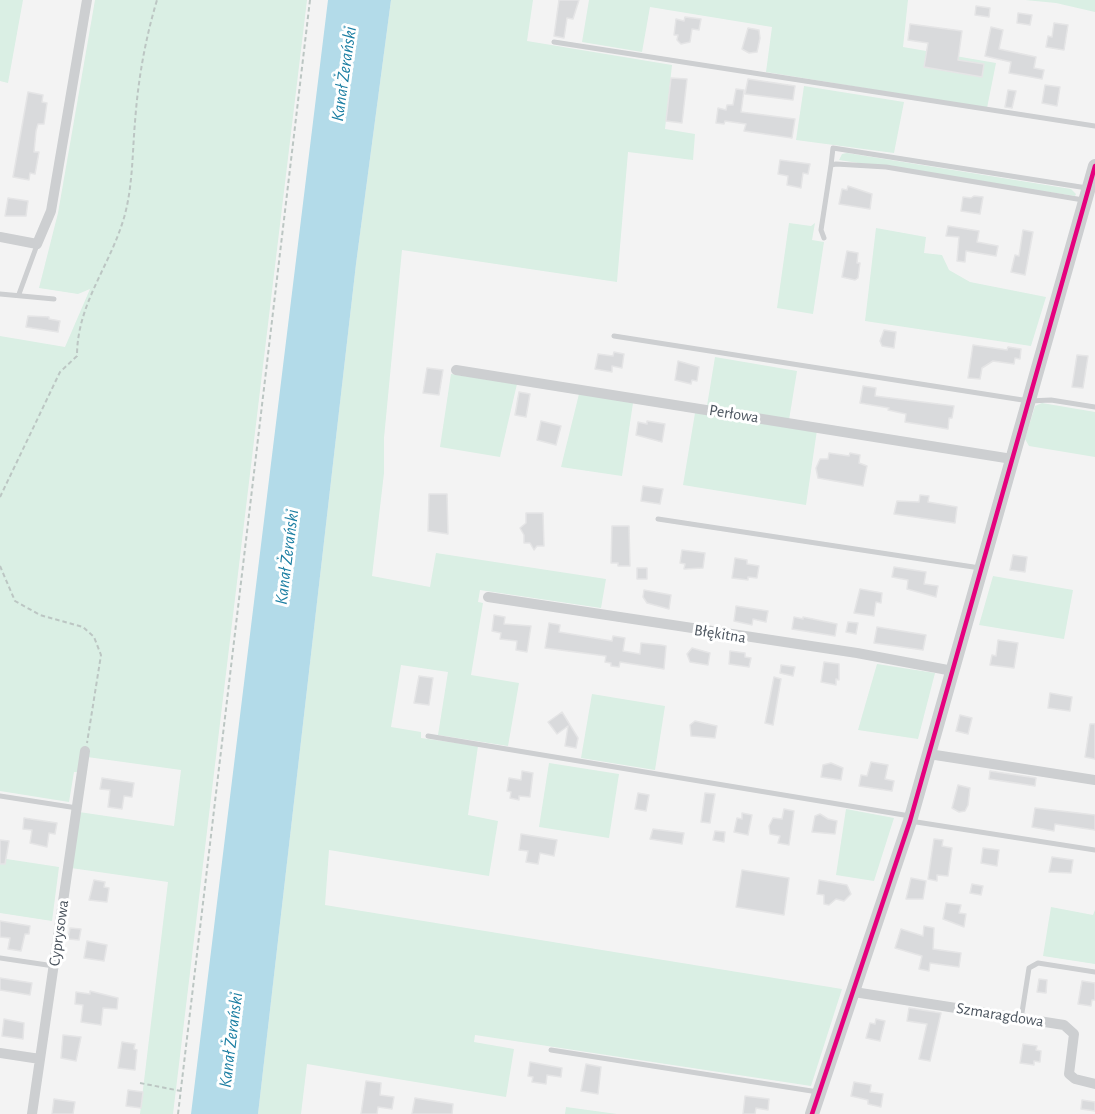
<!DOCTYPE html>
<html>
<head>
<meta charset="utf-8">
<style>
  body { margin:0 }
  canvas { display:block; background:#f3f3f3 }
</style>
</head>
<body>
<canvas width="1095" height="1114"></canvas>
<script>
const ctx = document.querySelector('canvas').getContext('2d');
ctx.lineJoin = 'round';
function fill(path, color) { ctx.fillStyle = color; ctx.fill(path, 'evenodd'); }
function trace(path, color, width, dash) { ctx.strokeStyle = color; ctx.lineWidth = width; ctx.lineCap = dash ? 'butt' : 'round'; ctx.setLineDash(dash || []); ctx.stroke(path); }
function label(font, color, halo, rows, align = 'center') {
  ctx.font = font + ' "Alegreya Sans",sans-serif'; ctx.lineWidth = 6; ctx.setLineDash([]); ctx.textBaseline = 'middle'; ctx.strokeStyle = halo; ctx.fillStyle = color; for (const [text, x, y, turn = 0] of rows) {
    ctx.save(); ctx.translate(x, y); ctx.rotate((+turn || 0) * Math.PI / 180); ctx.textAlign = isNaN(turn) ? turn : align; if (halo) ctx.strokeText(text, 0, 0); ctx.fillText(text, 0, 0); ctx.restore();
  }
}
const green = new Path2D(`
  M0 0H23L8 83 0 81Z
  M95 0H307L173 1114H140L168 882 71 868 79 812 174 826 181 770 80 756 78 772H74L69 802 0 791V336L65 347 90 289 78 294 39 288 58 213Z
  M391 0H533L527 41 672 65 665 129 695 134 693 160 628 152 617 282 402 250 384 438V473L372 576 430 587 436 553 606 579 601 608 480 590 478 602 483 603 471 675 519 683 508 746 438 735 448 672 401 665 391 727 421 732V738L478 746 468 815 498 821 489 876 329 850 325 905 842 989 811 1086 475 1035 474 1042 514 1049 506 1097 307 1064 301 1114H258L356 264Z
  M589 0H908L903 47 996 63 987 108 766 72 772 27 650 7 642 52 582 42Z
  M1025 0H1095V12L1056 3Z
  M804 86 904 102 894 153 796 140Z
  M847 153 1071 189 1076 194 1075 196 839 160 842 154Z
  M789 223 811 226 815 223 812 240 824 242 813 314 777 308Z
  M876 228 926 237 924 253 942 255 949 270 970 282 1046 297 1031 346 865 321Z
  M715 357 797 371 789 420 707 406Z
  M451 374 517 384 500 457 440 447Z
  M579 394 633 403 622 476 561 467Z
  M1042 403 1095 412V457L1029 446 1025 439 1035 406Z
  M695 413 817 430 806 505 683 485Z
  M993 576 1073 590 1064 639 979 625Z
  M877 664 935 673 918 739 858 730Z
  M592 694 665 706 655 770 581 758Z
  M549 763 619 774 609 838 539 827Z
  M846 809 894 818 874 881 836 875Z
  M0 858 59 867 52 921 0 913Z
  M1051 907 1093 915 1095 910V964L1043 956Z
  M566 1107 617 1114H565Z`);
const water = new Path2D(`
  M328 0H391L356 264 258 1114H191Z`);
const building = new Path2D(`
  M559 0H579L573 19 567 18 564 38 554 36Z
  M976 6 990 8 989 17 975 15Z
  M1018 13 1032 15 1030 25 1017 23Z
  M685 17 701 19 699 30 692 29 690 42 681 44 677 40 678 35H674L676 19 684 21Z
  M1054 23 1068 25 1064 50 1046 47 1048 36 1052 37Z
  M910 24 962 31 958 60 984 64 982 77 924 67 928 43 908 40Z
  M991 27 1003 30 999 49 1036 57 1034 68 1044 70 1042 79 1009 73 1011 62 985 56Z
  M748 28 759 30 760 38 757 52 749 53 742 49Z
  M671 78 687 79 682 123 666 121Z
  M748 79 795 86 793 100 745 94Z
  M1045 85 1060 87 1057 106 1042 103Z
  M736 89 744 90 741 112 795 119 792 138 744 131 746 124 725 121 724 124 716 123 718 108 726 110 727 105H733Z
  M1008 90 1016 91 1012 108 1005 107Z
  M28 92 43 95 42 102 47 103 44 124H38L36 131 34 152H39L35 174 30 173 29 180 13 177Z
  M780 160 810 164 808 174 803 173 801 188 787 185 788 176 778 174Z
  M848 186 872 194 870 209 839 204 842 189 847 190Z
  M974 196 983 197 980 214 961 211 963 197 971 198Z
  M8 198 28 201 26 216H5Z
  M948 226 979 231 977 242 998 246 996 256 966 251 965 262 957 261 959 237 946 236Z
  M1023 230 1033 232 1025 275 1011 272 1015 255 1019 256Z
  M847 251 858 253 857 263H860L858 278 855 280 842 277Z
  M28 316 49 317V319L60 321 58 332 26 327Z
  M884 330 896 332 894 348 882 346 880 341Z
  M973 345 1007 350 1008 347 1021 349 1020 359 1015 358 1014 364 993 361 982 368 980 379 968 378Z
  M614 352 624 354 622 368 612 366V372L595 369 598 354 613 356Z
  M1077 355 1088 356 1083 388 1072 387Z
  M678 361 699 367 697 381 692 380 691 384 675 380Z
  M427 368 443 370 439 395 423 393Z
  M863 386 876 388 875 396 954 406 952 418H949L948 429 905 422 906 414 888 410 889 408 860 403Z
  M519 392 530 394 526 417 515 415Z
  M541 421 561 426 556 445 537 440Z
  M647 421 665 424 662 442 636 435 638 422 647 424Z
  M829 453 849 456 850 453 860 455 859 463 867 466 863 486 818 478 816 468 820 459H828Z
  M643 486 663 489 660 504 641 501Z
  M429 494H447L448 534 428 531Z
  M920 495 929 496 928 502 957 507 955 523 894 514 897 501 919 502Z
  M526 513H543L544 546H537L534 550 530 543H524V535L520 528 526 523Z
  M612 526H629L630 566H618V563H611Z
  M682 550 705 553 703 568 684 569 685 564 680 563Z
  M1013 555 1027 557 1025 572 1010 570Z
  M735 558 747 560V564L759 566 757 578 748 577V580L732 578Z
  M894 567 926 572 924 584 938 586 936 597 907 589 908 580 892 577Z
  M637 568H647V579H637Z
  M860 589 882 593 881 603 876 602 874 616 854 613Z
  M644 590 671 595 669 609 647 603 643 597Z
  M736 606 768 611 766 622 753 619 752 625 734 621Z
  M494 615 505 617 504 624 531 626 527 652 516 650 517 641 500 639 501 633 492 631Z
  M794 617 803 619V617L837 624 835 636 792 629Z
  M848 622 858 623 856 634 846 632Z
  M549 623 560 625 559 632 612 641 613 636 625 638 623 651 640 654 641 643 661 645 666 646 664 669 620 662 619 667 611 666V663L605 662 606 656 545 648Z
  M877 627 926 635 923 650 874 643Z
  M998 640 1018 643 1014 668 990 665 992 655 996 656Z
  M692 648 710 653 708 665 690 662 687 654Z
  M730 651 745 653V657L751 658 749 667 729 664Z
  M824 662 839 664V680L836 679V685L821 682Z
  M781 665 795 667 793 676 780 673Z
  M419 676 433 678 429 705 414 703Z
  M774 677 781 679 773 725 765 723Z
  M1050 693 1072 697 1070 711 1048 708Z
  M562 712 578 738 576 748 565 746 568 726 557 734 548 722Z
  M960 715 972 718 968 734 956 731Z
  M695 721 717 726 715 738 691 736 690 725Z
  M1090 724H1095V759L1085 757Z
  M871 762 888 765 885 779 894 781 892 791 859 786 861 775 867 776Z
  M831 763 843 768 841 780 821 777 823 765Z
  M522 771 533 773 530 797 519 796V800L510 798 511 792 507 791 509 778 521 780Z
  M990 771 1036 778 1035 786 989 779Z
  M102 778 134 783 132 797 124 796 122 809 108 807 110 790 100 789Z
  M958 785 970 788 968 805 965 811 959 812 952 808Z
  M638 793 649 795 646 811 635 809Z
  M705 793 715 794 710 823 701 822Z
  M1035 808 1095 815V830L1055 824 1054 831 1032 827Z
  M784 809 794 811 789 845 778 843 780 836 770 834 769 826 773 818 782 819Z
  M742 813 752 815 748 835 734 832 737 818 742 819Z
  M820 814 828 819 837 821 835 834 812 832 815 816Z
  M24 818 57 823 55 834 49 833 47 847 30 843 32 830 23 829Z
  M653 829 684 833 682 844 650 839Z
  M715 831 725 832 724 842 713 840Z
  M521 834 557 840 554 856 540 853 538 864 526 862 528 851 519 850Z
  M934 839 943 840 942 846 952 848 948 876 937 875V881L928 879Z
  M0 840 9 841 5 864H0Z
  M983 848 999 850 997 866 981 863Z
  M1052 857 1073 860 1071 873 1049 872Z
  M742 870 789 878 784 915 736 907Z
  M911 878 926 881 923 899H906Z
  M94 880 105 882 104 887 109 888 107 902 89 900Z
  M819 880 847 885 851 894 844 901 836 899 829 905 824 904V895L817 894Z
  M972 884 983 886 981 895 970 893Z
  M946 903 961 905 959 913 966 914 964 927 943 919Z
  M0 921 30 926 29 934H25L21 951 8 949 10 938 0 937Z
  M924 926 934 928 933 949 961 953 959 967 930 963 929 971 919 969 922 956 895 948 901 929 923 936Z
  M70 928 81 929 79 940 68 939Z
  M87 941 107 945 104 961 84 958Z
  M0 978 32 983 30 995 0 990Z
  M1039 979 1047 980 1046 993 1037 992Z
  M1082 981 1095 983V1000H1092L1091 1006 1078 1004Z
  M90 991 118 998 117 1009 103 1008 101 1025 81 1022 83 1005 75 1004 76 992 90 994Z
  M909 1008 941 1013 930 1061 919 1059 927 1024 907 1021Z
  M4 1019 24 1023 23 1039 2 1036Z
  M876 1019 885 1021 880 1041 866 1038 870 1023 875 1024Z
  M63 1035 81 1037 76 1061 61 1058Z
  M122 1042 135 1044 134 1049 137 1050 135 1070 118 1068Z
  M1023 1044 1037 1046 1036 1050 1041 1051 1040 1062 1034 1061V1065L1020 1063Z
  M530 1062 562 1068 561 1077 547 1075 546 1084 532 1082 533 1077 528 1076Z
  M586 1064 601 1067 598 1094 581 1091Z
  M366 1081 381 1083 380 1095 394 1097 392 1109 378 1107 377 1114H361Z
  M854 1082 871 1085 870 1092 883 1094 881 1107 868 1104V1100L851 1096Z
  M128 1090 143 1092 141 1108 126 1106Z
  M745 1096 769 1099 768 1110 756 1108 755 1114H743Z
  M415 1098 453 1104 452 1114H412Z
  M54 1099 75 1102 73 1114H52Z
  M1082 1100 1095 1102V1111L1081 1109Z`);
const path = new Path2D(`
  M0 497 60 372 77 356C77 307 106 271 121 227 133 194 132 156 135 122 138 80 145 40 157 0
  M0 566 15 601 40 615 83 627 94 637 101 655 87 743
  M140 1083 181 1091
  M178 1114 310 0`);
const service = new Path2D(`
  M554 42 1095 126
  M831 165 833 148 1087 188
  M824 238 821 230 831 165 836 164 886 167 1083 200
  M0 294 54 299
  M19 294 37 245
  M614 336 1029 401 1051 400 1095 407
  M658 519 980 568
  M428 736 910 816
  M0 796 77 808
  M910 821 1095 850
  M0 958 54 966
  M1021 1019 1029 968 1038 963 1095 972
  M551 1050 818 1092`);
const minor = new Path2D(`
  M0 237 37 244 51 211 87 0
  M456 370 1012 459
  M488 597 857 653 953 671
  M929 754 1095 780
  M854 992 1064 1025 1074 1034 1069 1074 1075 1079 1095 1084
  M0 1053 40 1059
  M32 1114 85 751`);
const tertiary = new Path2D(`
  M812 1114 910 821 1095 166`);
const bus1 = new Path2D(`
  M812 1114 910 821 1095 166`);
const streetNames = [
  ["Perłowa",734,414,9],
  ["Błękitna",720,634,9],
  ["Cyprysowa",59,933,-82],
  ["Szmaragdowa",1000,1015,9]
];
const waterNames = [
  ["Kanał Żerański",344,74,-82],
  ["Kanał Żerański",287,557,-83],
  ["Kanał Żerański",231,1040,-83]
];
fill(green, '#daefe4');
fill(water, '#b3dbe9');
fill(building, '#d9dadc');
trace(building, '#e5e5e6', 1.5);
trace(path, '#bcc6c3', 2, [4.5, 3]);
trace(service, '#cdcfd1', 5);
trace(minor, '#cdcfd1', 10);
trace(tertiary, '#cdcfd1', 14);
trace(bus1, '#e5007d', 4.5);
label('16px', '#4b545e', '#fff', streetNames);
label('italic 18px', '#1b7ea2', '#fff', waterNames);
</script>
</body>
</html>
